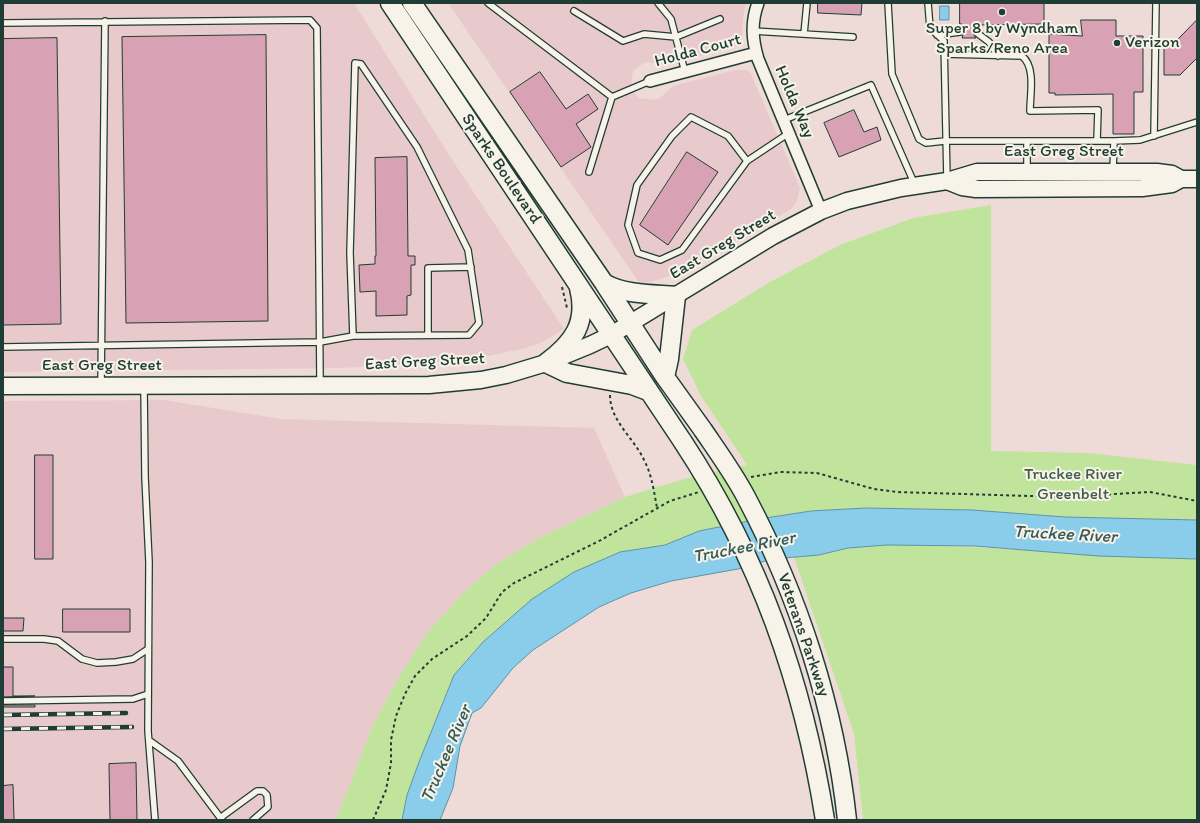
<!DOCTYPE html>
<html>
<head>
<meta charset="utf-8">
<style>
  body { margin:0 }
  #map { position:relative; width:1200px; height:823px; overflow:hidden; background:#eedbd8; font-family:Itim,sans-serif }
  canvas { display:block }
  .frame { position:absolute; inset:0; border:4px solid #1f3d34; pointer-events:none }
</style>
</head>
<body>
<div id="map">
<canvas width="1200" height="823"></canvas>
<div class="frame"></div>
</div>
<script>
const ctx = document.querySelector('canvas').getContext('2d');
ctx.lineJoin = 'round';
function fill(path, color) { ctx.fillStyle = color; ctx.fill(path, 'evenodd'); }
function trace(path, color, width, dash) { ctx.strokeStyle = color; ctx.lineWidth = width; ctx.lineCap = dash ? 'butt' : 'round'; ctx.setLineDash(dash || []); ctx.stroke(path); }
function label(font, color, halo, rows, align = 'center') {
  ctx.font = font + ' Itim,sans-serif'; ctx.lineWidth = 4; ctx.setLineDash([]); ctx.textBaseline = 'middle'; ctx.strokeStyle = halo; ctx.fillStyle = color; for (const [text, x, y, turn = 0] of rows) {
    ctx.save(); ctx.translate(x, y); ctx.rotate((+turn || 0) * Math.PI / 180); ctx.textAlign = isNaN(turn) ? turn : align; if (halo) ctx.strokeText(text, 0, 0); ctx.fillText(text, 0, 0); ctx.restore();
  }
}
const built = new Path2D(`
  M3 3H354L449 155 564 329 542 342 526 348 478 358 443 362 340 368 3 372Z
  M448 3H746L743 18 742 37 737 46 667 65 645 62 633 71 631 85 634 92 639 98 654 100 660 98 673 86 735 70H747L751 74 798 183 800 189 796 203 791 209 677 273 658 280 640 284Z
  M164 400 281 419 594 428 625 497 537 539 495 565 463 593 427 633 397 680 373 725 336 820H3V401Z`);
const green = new Path2D(`
  M991 205V451L1089 453 1197 465V520L1065 517 972 510 867 508 811 511 759 519 699 531 665 545 620 552 574 572 532 599 483 642 468 658 454 675 443 700 407 795 402 820H336L373 725 397 680 427 633 463 593 495 565 537 539 625 497 687 478 747 465 701 396 683 359 692 330 770 282 840 245 913 218Z
  M887 545C991 545 1094 556 1197 559V820H863L854 734 794 557 819 555 848 548Z`);
const water = new Path2D(`
  M940 6H949V20H940Z
  M867 508 972 510 1065 517 1197 520V559L1098 556 975 546 887 545 848 548 819 555 772 559 738 569 671 581 631 593 599 607 533 650 513 668 481 708 472 713 460 746 453 788 440 820H402L407 795 419 762 454 675 483 642 532 599 574 572 620 552 665 545 699 531 759 519 811 511Z`);
const building = new Path2D(`
  M818 3H862L861 15 818 13Z
  M960 3H1044V24L976 25V29L973 33 976 38H962L964 32 962 24H960Z
  M1081 20H1116V36H1143V92H1134V134H1113V94L1055 95V93H1049V34L1082 36Z
  M1197 20V58L1180 75H1164V46L1172 45Z
  M266 35 268 321 126 323 122 37Z
  M57 38 61 324 3 325V39Z
  M540 72 566 109 588 94 598 109 576 124 591 147 561 167 510 92Z
  M854 110 864 132 877 127 881 140 839 157 824 123Z
  M687 152 718 172 668 245 640 225Z
  M407 157 408 256H415V265H411V295L407 296V315L376 316V291L360 292 359 265 375 264V256H376L375 158Z
  M35 455H53V559H35Z
  M63 609H130V632H63Z
  M3 618H24L23 631H3Z
  M3 667H13V696H35L3 697Z
  M3 705H35V707H3Z
  M136 763 137 820H110L109 764Z
  M13 785 14 820H3V786Z`);
const path = new Path2D(`
  M562 287 567 308
  M610 395C610 421 634 438 644 460 652 475 654 492 657 508
  M751 477 780 472 817 473 874 489 897 492 1062 497 1150 492 1197 501
  M373 820 386 790 391 763V740L396 716 405 694 415 676 432 659 467 636 486 618 502 592 514 583 599 541 670 501 699 492`);
const lane = new Path2D(`
  M488 3 612 97
  M658 3 671 19 685 72
  M888 3 892 74 919 139 926 143 945 141H1097L1098 110 1030 111C1030 95 1036 67 1022 56L944 54
  M928 3 930 28 944 41 947 179
  M574 11 623 41 644 34 676 37 720 19
  M3 23 310 20 317 28 320 380
  M753 31 853 37
  M977 33 989 42 998 56
  M804 34 807 3
  M937 35 960 32
  M784 120 871 85 915 185
  M1154 136 1156 3
  M1027 141V171
  M1097 141H1114L1113 171
  M1114 141 1140 140 1197 122
  M747 161 728 136 691 117 672 136 637 185 628 225 638 253 660 260 682 250 747 161 789 133
  M589 172 612 97 650 81
  M428 335V268L471 267
  M3 347 320 342 353 336 469 335 479 323 468 250 417 147 361 64 355 63 350 253 353 336
  M101 385 105 21
  M144 387 145 477 149 562 148 731 155 820
  M3 639H44L58 641 82 659 97 663 116 662 133 659 148 649
  M3 701 133 699 148 694
  M150 741 178 761 222 820
  M220 818 257 791H263L267 795 268 807 253 820`);
const street = new Path2D(`
  M758 3C751 22 752 39 758 59L821 211
  M650 81 756 53`);
const secondary = new Path2D(`
  M947 181 962 187 976 189 1142 188 1172 184 1181 179H1197
  M3 386 429 385 481 380 506 375 546 363 590 345 611 335 773 236 821 211 847 201 901 188 947 181 977 172H1157L1172 174 1181 179`);
const primary = new Path2D(`
  M390 3 683 442
  M412 3 604 283 665 377 703 430
  M604 283C624 295 653 294 676 296L669 359 665 377
  M579 288C588 323 573 343 546 363L567 373 632 385 648 391`);
const rail = new Path2D(`
  M3 715 126 713
  M3 729 132 727`);
const primaryBridge = new Path2D(`
  M703 430C718 452 734 474 746 497 799 597 835 708 847 820
  M683 442C760 559 803 682 825 820`);
const markers = [
  [1002,12,4,"#1f3d34"],
  [1117,43,4,"#1f3d34"]
];
const poiNames = [
  ["Super 8 by Wyndham",1002,29],
  ["Sparks/Reno Area",1002,49],
  ["Verizon",1125,43,"left"]
];
const streetNames = [
  ["Holda Court",698,51,-15],
  ["Holda Way",794,102,67],
  ["East Greg Street",1064,152],
  ["Sparks Boulevard",501,169,56],
  ["East Greg Street",723,245,-31],
  ["East Greg Street",425,362,-3],
  ["East Greg Street",102,366],
  ["Veterans Parkway",803,635,71]
];
const parkNames = [
  ["Truckee River",1073,475],
  ["Greenbelt",1073,495]
];
const waterNames = [
  ["Truckee River",1065,535,3],
  ["Truckee River",744,548,-11],
  ["Truckee River",447,754,-67]
];
fill(built, '#e8cacd');
fill(green, '#c1e49d');
fill(water, '#8acdeb');
trace(water, '#5f93a2', 1);
fill(building, '#d9a2b4');
trace(building, '#1f3d34', 1);
trace(lane, '#1f3d34', 8);
trace(street, '#1f3d34', 14);
trace(secondary, '#1f3d34', 19);
trace(primary, '#1f3d34', 21);
trace(path, '#1f3d34', 2, [3, 3]);
trace(lane, '#f7f3e8', 5.5);
trace(street, '#f7f3e8', 11);
trace(secondary, '#f7f3e8', 16);
trace(primary, '#f7f3e8', 18);
trace(rail, '#1f3d34', 4.5);
trace(rail, '#f7f3e8', 3, [9]);
trace(primaryBridge, '#1f3d34', 21, []);
trace(primaryBridge, '#f7f3e8', 18);
for (const [x, y, r, color] of markers) { const dot = new Path2D(); dot.arc(x, y, r, 0, 2 * Math.PI); ctx.fillStyle = color; ctx.fill(dot); trace(dot, '#f7f3e8', 1.5); }
label('17px', '#1f3d34', '#f7f3e8', poiNames);
label('17px', '#1f3d34', '#f7f3e8', streetNames);
label('17px', '#3f5e49', '#f7f3e8', parkNames);
label('italic 18px', '#345a59', '#f7f3e8', waterNames);
</script>
</body>
</html>
